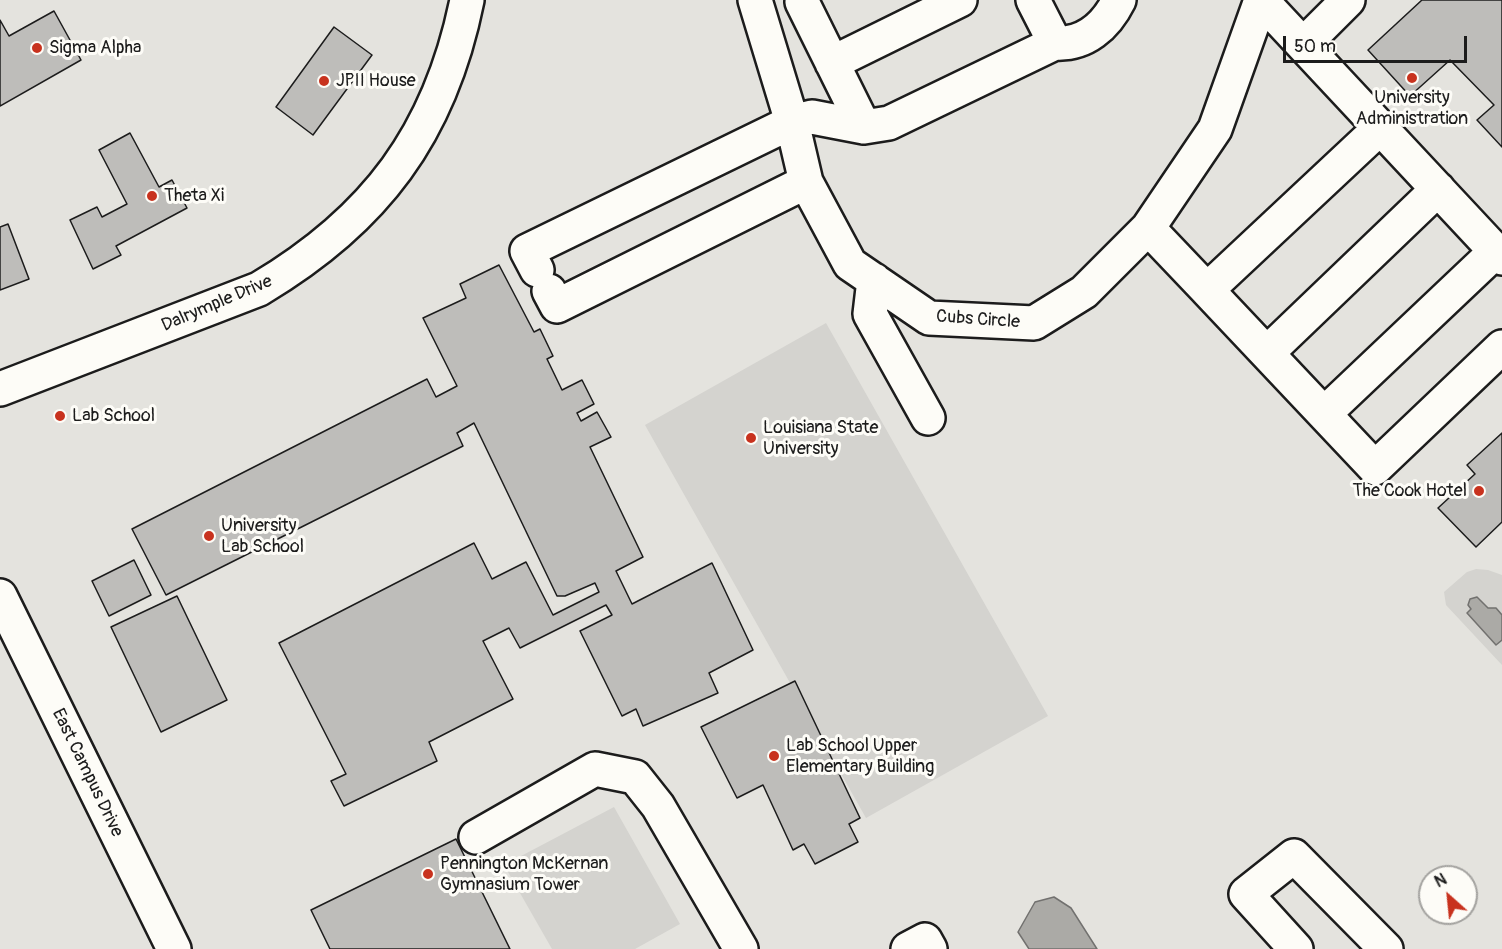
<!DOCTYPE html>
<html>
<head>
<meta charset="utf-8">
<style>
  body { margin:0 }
  #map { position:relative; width:1502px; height:949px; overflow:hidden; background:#f4f3ee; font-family:Pangolin,sans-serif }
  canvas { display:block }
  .north { position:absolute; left:1418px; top:865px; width:60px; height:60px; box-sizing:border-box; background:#fdfcf7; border:2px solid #a3a29f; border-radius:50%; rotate:333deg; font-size:16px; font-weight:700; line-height:24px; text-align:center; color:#1c1c1c }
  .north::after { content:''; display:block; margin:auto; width:21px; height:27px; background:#c8321e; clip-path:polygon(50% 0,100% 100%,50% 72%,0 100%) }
  .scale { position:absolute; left:1283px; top:36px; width:184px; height:27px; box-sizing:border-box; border:3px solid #1c1c1c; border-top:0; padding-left:8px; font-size:18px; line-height:21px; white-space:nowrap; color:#1c1c1c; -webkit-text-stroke:4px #fdfcf7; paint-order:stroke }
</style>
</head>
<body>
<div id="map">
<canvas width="1502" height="949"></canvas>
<div class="north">N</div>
<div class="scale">50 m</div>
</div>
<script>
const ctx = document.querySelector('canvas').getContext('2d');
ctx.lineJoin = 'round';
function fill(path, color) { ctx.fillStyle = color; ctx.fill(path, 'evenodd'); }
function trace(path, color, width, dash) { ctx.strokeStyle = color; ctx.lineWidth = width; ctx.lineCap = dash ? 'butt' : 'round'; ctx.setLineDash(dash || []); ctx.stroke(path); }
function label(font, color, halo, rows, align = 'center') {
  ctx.font = font + ' Pangolin,sans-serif'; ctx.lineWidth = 6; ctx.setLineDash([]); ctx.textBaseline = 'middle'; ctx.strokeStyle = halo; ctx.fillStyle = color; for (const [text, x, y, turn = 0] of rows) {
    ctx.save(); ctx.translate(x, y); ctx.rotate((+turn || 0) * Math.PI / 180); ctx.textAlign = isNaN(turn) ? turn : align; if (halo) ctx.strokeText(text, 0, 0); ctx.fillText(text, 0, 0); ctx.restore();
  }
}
const built = new Path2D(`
  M0 0H1502V949H0ZM1430 877H1466V913H1430Z`);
const green = new Path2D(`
  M826 323 1048 716 866 818 645 425Z
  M1476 569 1488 570 1502 575V665L1446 605 1444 592 1467 572Z
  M614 807 680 924 635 949H552L504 865Z`);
const water = new Path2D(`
  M1477 597 1488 608H1496L1502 615V640L1496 645 1467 613 1471 609 1468 605 1470 599Z
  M1054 897 1071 908 1097 949H1029L1018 932 1035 902Z`);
const building = new Path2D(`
  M1422 0H1502V147L1477 120 1494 105 1450 60 1410 96 1368 50Z
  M54 11 81 60 0 106V20L9 36Z
  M334 27 372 55 313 135 276 107Z
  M130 133 159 187 172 180 187 208 116 246 121 255 93 269 70 220 97 207 102 217 127 204 99 150Z
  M8 224 29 279 0 290V227Z
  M499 265 534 332 540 329 553 356 547 359 562 390 582 380 594 404 577 413 581 421 597 412 611 437 590 447 643 557 616 571 632 604 712 563 753 650 709 673 718 693 643 726 636 709 622 716 580 631 612 615 606 605 520 648 509 628 483 641 513 699 429 742 437 761 344 806 331 781 346 774 279 643 474 543 492 579 526 562 553 615 599 592 595 583 565 596H557L474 423 457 433 463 446 166 595 132 529 427 379 436 397 457 386 423 318 466 298 460 284Z
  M1502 433V522L1476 547 1438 508 1475 474 1467 465Z
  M134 560 151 595 109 616 92 581Z
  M177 596 227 700 161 732 111 627Z
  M795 681 860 818 849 824 858 842 815 864 804 844 793 850 763 785 737 798 701 727Z
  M456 839 510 949H330L311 910Z`);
const minor = new Path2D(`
  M755 0 792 122 806 182 850 264 929 318 1034 323 1084 292 1148 228 1215 129 1261 0
  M1033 0 1055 43
  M1261 0 1502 258
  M802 2 864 127
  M1304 44 1348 0
  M832 63 960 0
  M1381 127 1207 290 1375 468 1502 347
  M1148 228 1207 290
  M537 270 527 251 792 122 812 117 864 127 889 123 1055 43C1085 45 1106 26 1119 0
  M874 280 870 314 928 418
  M549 291 557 306 806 182
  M1267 353 1438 189
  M0 389 259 289C375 220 440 134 467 0
  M1324 414 1496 251
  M0 596 174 949
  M476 837 595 769 635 777 658 806 741 949
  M908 949 925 940 930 949
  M1296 949 1246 894 1294 856 1386 949`);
const markers = [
  [37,48,6,"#c8321e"],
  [1412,78,6,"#c8321e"],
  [324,81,6,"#c8321e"],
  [152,196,6,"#c8321e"],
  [60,416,6,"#c8321e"],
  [751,438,6,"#c8321e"],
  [1479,491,6,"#c8321e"],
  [209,536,6,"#c8321e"],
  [774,756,6,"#c8321e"],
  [428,874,6,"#c8321e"]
];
const poiNames = [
  ["Sigma Alpha",49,48],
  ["JPII House",336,81],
  ["University",1412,98,"center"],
  ["Administration",1412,119,"center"],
  ["Theta Xi",164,196],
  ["Lab School",72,416],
  ["Louisiana State",763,428],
  ["University",763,449],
  ["The Cook Hotel",1467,491,"right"],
  ["University",221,526],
  ["Lab School",221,547],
  ["Lab School Upper",786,746],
  ["Elementary Building",786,767],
  ["Pennington McKernan",440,864],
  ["Gymnasium Tower",440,885]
];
const streetNames = [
  ["Dalrymple Drive",217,304,-23],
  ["Cubs Circle",978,320,4],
  ["East Campus Drive",87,773,64]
];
fill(built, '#e4e3de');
fill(green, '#d4d3cf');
fill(water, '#abaaa6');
trace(water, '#72716f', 1.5);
fill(building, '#bebdba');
trace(building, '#1c1c1c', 1.5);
trace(minor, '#1c1c1c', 38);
trace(minor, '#fdfcf7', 33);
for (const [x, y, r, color] of markers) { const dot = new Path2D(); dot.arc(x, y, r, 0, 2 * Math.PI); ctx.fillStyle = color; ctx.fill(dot); trace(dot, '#fdfcf7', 2); }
label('18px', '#1c1c1c', '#fdfcf7', poiNames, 'left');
label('18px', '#1c1c1c', '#fdfcf7', streetNames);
</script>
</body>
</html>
